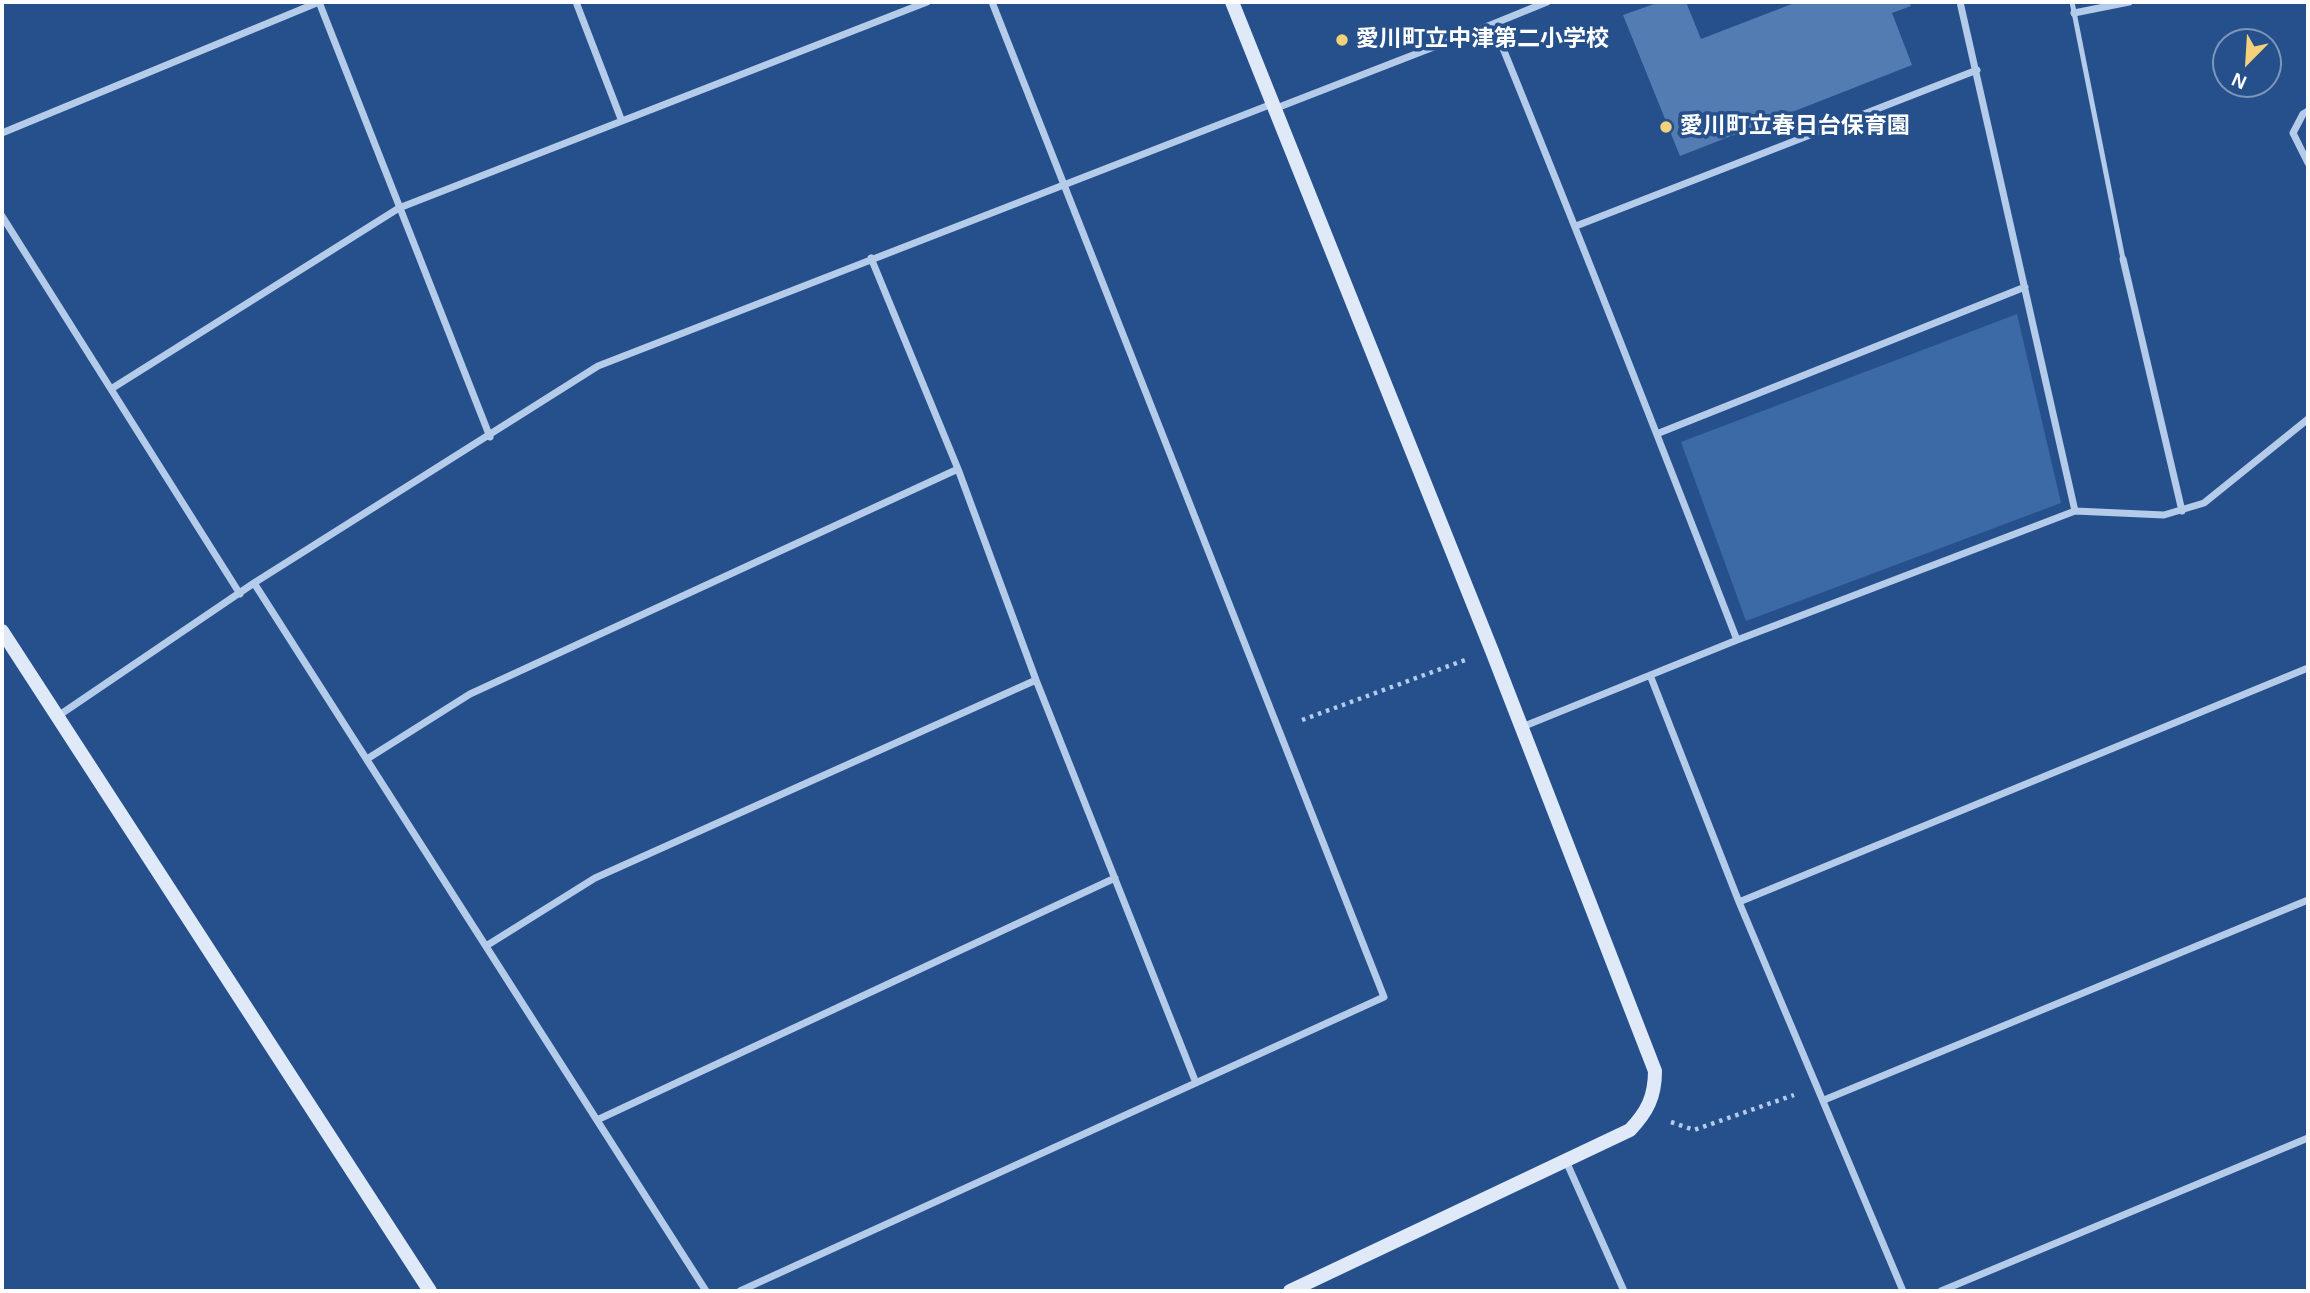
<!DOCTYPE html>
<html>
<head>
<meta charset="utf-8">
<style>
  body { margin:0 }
  #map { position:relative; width:2310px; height:1293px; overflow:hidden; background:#26508b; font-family:Helvetica,sans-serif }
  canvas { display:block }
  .frame { position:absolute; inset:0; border:4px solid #fff; pointer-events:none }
  .north { position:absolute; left:2212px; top:28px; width:70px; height:70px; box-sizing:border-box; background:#26508b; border:2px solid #7d96b9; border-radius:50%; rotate:204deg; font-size:19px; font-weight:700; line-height:28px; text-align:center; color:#fff }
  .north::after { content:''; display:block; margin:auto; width:24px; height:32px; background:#f3d279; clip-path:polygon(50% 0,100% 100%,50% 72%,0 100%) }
</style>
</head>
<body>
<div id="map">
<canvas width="2310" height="1293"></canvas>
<div class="frame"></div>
<div class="north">N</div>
</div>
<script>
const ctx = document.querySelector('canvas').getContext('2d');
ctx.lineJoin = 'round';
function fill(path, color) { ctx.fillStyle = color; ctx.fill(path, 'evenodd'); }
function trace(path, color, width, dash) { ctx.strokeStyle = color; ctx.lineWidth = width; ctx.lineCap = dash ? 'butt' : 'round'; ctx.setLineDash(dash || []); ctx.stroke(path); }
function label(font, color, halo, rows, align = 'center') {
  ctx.font = font + ' Helvetica,"Noto Sans JP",sans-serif'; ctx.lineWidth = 7; ctx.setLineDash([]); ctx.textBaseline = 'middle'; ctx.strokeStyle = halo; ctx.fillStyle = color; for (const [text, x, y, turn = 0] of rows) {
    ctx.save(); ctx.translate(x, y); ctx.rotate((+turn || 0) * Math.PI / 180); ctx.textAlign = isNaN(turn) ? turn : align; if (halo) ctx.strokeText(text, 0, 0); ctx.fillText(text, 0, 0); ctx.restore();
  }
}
const green = new Path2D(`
  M2017 314 2061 503 1746 621 1681 442Z`);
const building = new Path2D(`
  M1660 2H1686L1701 39 1797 2H1909L1911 6 1892 13 1912 65 1680 156 1623 15Z`);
const path = new Path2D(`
  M1302 720 1465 660
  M1671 1122 1694 1130 1794 1095`);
const lane = new Path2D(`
  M2072 2 2123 259`);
const street = new Path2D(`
  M319 2 490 437
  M576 2 621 119
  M1547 2 1493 24C1577 229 1657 434 1737 640
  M2074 13 2129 2
  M1274 109 1493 24
  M2308 111 2303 114 2293 133 2308 163
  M2 133 319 2
  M2 216 240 594
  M1576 226 1977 70
  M871 258 958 469 1036 680 1196 1083
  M2123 259 2182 511
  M111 389 399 208 927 2
  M1659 433 2025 287
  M2075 511 2164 515 2204 503 2308 419
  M254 583 706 1291
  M1650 675 1739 902
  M58 716 254 583 598 366 1272 104
  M1522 727 1737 640 2075 511 1960 2
  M367 759 470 694 958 469
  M486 946 595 878 1036 680
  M1824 1100 2308 900
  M597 1120 1115 878
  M1566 1161 1624 1291
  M740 1291 1384 997 992 2
  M1903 1291 1739 902 2308 668
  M1941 1291 2308 1138`);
const secondary = new Path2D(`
  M1232 2 1492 651 1655 1071C1655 1097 1647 1112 1630 1130L1290 1291
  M2 631 430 1291`);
const markers = [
  [1342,40,7,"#f3d279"],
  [1666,127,7,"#f3d279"]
];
const poiNames = [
  ["愛川町立中津第二小学校",1356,40],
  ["愛川町立春日台保育園",1680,127]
];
fill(green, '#3b6aa7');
fill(building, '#537cb3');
trace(path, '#b4cbea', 4.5, [3.5, 5]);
trace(lane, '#b4cbea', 5);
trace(street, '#b4cbea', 7);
trace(secondary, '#dfe9f8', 14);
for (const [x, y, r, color] of markers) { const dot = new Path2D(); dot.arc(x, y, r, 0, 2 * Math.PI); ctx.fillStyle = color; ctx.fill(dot); trace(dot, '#26508b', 2.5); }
label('bold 23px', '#fff', '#26508b', poiNames, 'left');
</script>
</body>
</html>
